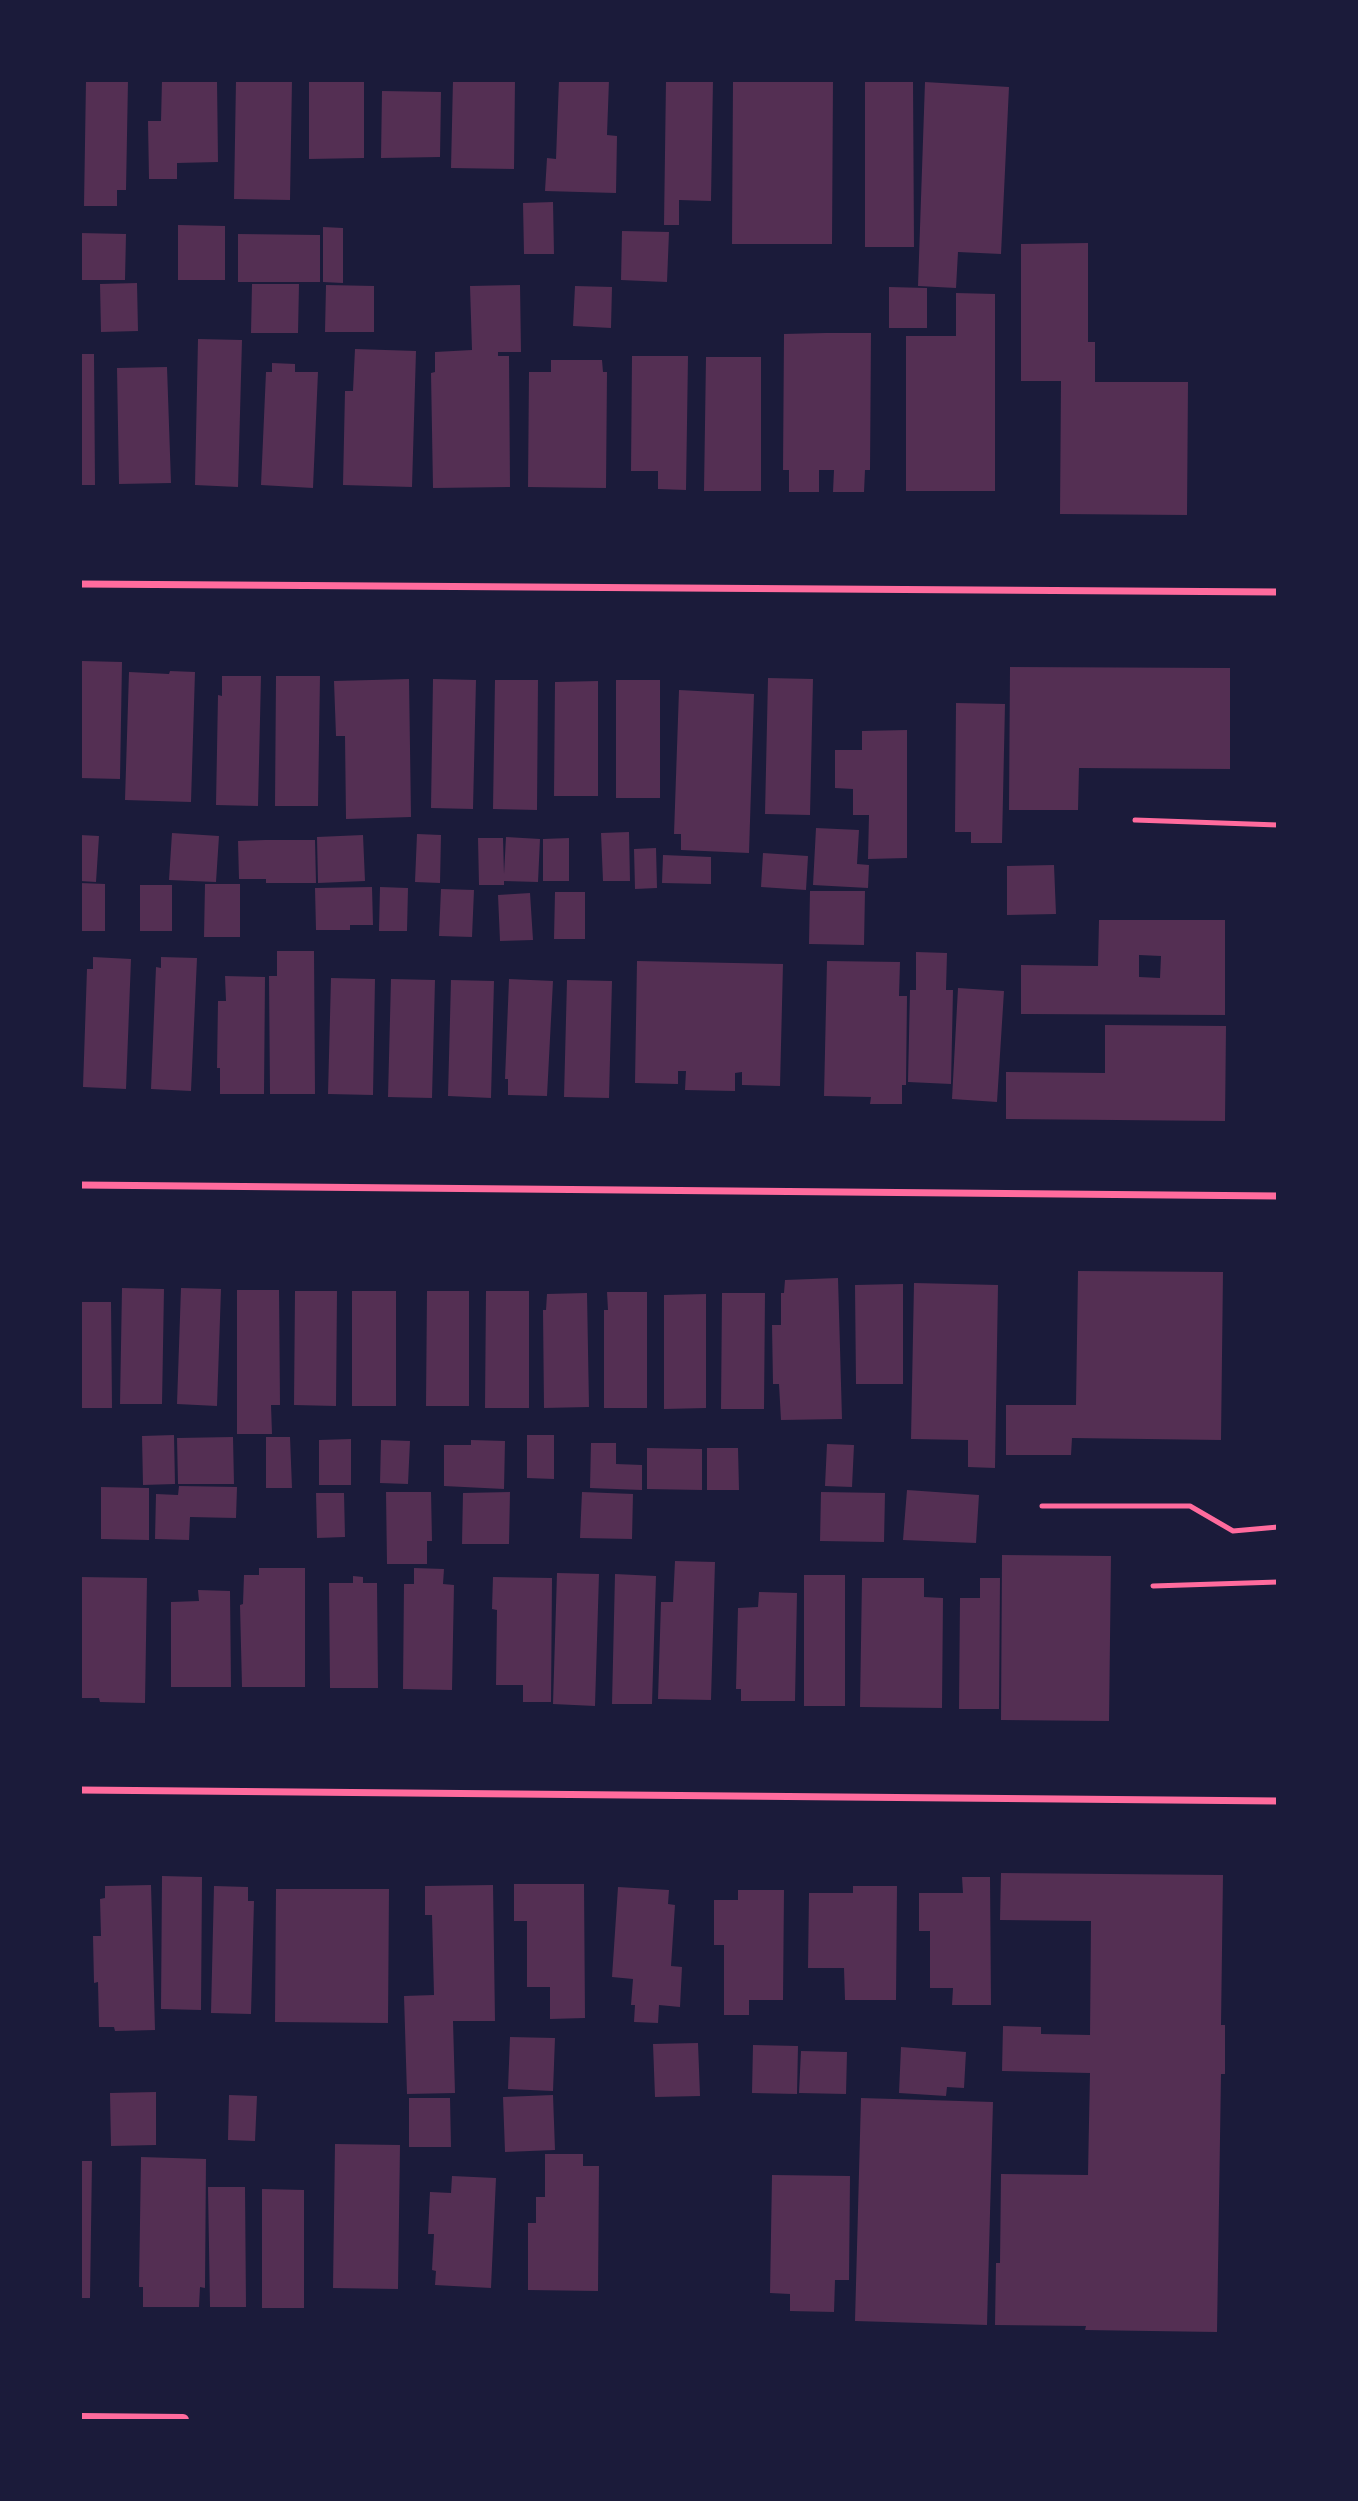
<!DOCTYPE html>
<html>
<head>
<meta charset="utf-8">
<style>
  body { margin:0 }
  #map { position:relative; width:1358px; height:2501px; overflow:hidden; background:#1b1b3a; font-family:"Roboto Condensed",sans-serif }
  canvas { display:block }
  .frame { position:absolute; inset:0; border:82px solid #1b1b3a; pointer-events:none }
</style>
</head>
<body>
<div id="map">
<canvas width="1358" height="2501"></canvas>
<div class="frame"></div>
</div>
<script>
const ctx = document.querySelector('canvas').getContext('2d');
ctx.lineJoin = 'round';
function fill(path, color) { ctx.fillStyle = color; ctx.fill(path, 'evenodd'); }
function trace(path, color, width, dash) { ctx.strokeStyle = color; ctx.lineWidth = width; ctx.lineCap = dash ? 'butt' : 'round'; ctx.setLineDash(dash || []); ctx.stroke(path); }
const building = new Path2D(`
  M86 80H128L126 190H117V206H84Z
  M162 80H217L218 162 177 163V179H149L148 121H161Z
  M236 80H292L290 200 234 199Z
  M309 80H364V158L309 159Z
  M453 80H515L514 169 451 168Z
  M559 80H609L607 135 617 136 616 193 545 191 547 158 556 159Z
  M666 80H713L711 201 679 200V225H664Z
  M733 80H833L832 244H732Z
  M865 80H913L914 247H865Z
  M925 82 1009 87 1001 254 958 252 956 288 918 286Z
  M382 91 441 92 440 157 381 158Z
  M553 202 554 254H524L523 203Z
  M178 225 225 226V280H178Z
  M323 227 343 228V283L323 282Z
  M622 231 669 232 667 282 621 280Z
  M80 233 126 234 125 280H80Z
  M238 234 320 235V282H238Z
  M1088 243V342H1095V382H1188L1187 515 1060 514 1061 381H1021V244Z
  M137 283 138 331 101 332 100 284Z
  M252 284H299L298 333H251Z
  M326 285 374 286V332H325Z
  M520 285 521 352H498V356H509L510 487 433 488 431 373 435 372V352L472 350 470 286Z
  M575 286 612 287 611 328 573 326Z
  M889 287 927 288V328H889Z
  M956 293 995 294V491H906V336H956Z
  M826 333H871L870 470H865L864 492H833L834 470H819V492H789V470H783L784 334Z
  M198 339 242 340 238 487 195 485Z
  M355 349 416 351 412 487 343 485 345 391H353Z
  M80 354H94L95 485H80Z
  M632 356H688L686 490 658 489V471H631Z
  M706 357H761V491H704Z
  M551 360H602L603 372H607L606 488 528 487 529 372H551Z
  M272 363 295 364V372H318L313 488 261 485 266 372H272Z
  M167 367 171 483 119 484 117 368Z
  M82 661 122 662 120 779 80 778Z
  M1010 667 1230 668V769L1079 768 1078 810H1009Z
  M170 671 195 672 191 802 125 800 129 672 169 674Z
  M222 676H261L258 806 216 805 218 695 222 696Z
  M276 676H320L318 806H275Z
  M768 678 813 679 810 815 765 814Z
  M409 679 411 817 346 819 345 736H336L334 681Z
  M433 679 476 680 473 809 431 808Z
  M495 680H538L537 810 493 809Z
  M616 680H660V798H616Z
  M598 681V796H554L555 682Z
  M679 690 754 694 749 853 681 850V834H674Z
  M956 703 1005 704 1002 843H971V832H955Z
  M907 730V858L868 859 869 815H853V789L835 788V750H862V731Z
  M816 828 859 830 857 864 869 865 868 888 813 885Z
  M629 832 630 881H603L601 833Z
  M172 833 219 836 216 882 169 880Z
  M417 834 441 835 440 883 415 882Z
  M80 835 99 836 96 882 80 881Z
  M363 835 365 881 318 883 317 837Z
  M506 837 540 839 538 882 504 881V885H479L478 838H503L504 874Z
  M569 838V881H543V839Z
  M265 840H315L316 883H266V879H239L238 841Z
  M656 848 657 888 635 889 634 849Z
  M763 853 808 856 806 890 761 887Z
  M663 855 711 857V884L662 883Z
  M1054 865 1056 914 1007 915V866Z
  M80 883 105 884V931H80Z
  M205 884H240V937H204Z
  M140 885H172V931H140Z
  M372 887 373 925H350V930H316L315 888Z
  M380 887 408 888 407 931H379Z
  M441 889 474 890 472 937 439 936Z
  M810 891H865L864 945 809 944Z
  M555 892H585V939H554Z
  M530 893 533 940 500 941 498 895Z
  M1099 920H1225V1015L1021 1014V965L1098 966ZM1139 955 1161 956 1160 978 1139 977Z
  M277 951H314L315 1094H270L269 976H277Z
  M916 952 947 953 946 990H953L951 1084 908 1082 910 990H916Z
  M93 957 131 959 126 1089 83 1087 87 969H93Z
  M161 957 197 958 191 1091 151 1089 156 967 161 968Z
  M637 961 783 964 780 1086 742 1085V1072L735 1073V1091L685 1090 686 1071H678V1084L635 1083Z
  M827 961 900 962 899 996H907L906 1085H902V1104H870L871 1097 824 1096Z
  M225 976 265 977 264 1094H220V1068H217L218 1001H226Z
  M331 978 375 979 373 1095 328 1094Z
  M391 979 435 980 432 1098 388 1097Z
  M509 979 553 981 547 1096 508 1095V1079H505Z
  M451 980 494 981 491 1098 448 1096Z
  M567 980 612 981 609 1098 564 1097Z
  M958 988 1004 991 997 1102 952 1099Z
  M1105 1025 1226 1026 1225 1121 1006 1119V1072L1105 1073Z
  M1078 1271 1223 1272 1221 1440 1072 1438 1071 1455H1006V1405H1076Z
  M838 1278 842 1419 781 1420 779 1384H773L772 1325H781V1293H784L785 1280Z
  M914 1283 998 1285 995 1468 968 1467V1440L911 1439Z
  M903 1284V1384H856L855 1285Z
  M122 1288 164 1289 162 1404H120Z
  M181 1288 221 1289 217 1406 177 1404Z
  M237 1290H279L280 1405H271L272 1434H237Z
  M295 1291H337L336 1406 294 1405Z
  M352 1291H396V1406H352Z
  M427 1291H469V1406H426Z
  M486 1291H529V1408H485Z
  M607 1292H647V1408H604V1310H608Z
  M587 1293 589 1407 544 1408 543 1310H546L547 1294Z
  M722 1293H765L764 1409H721Z
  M706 1294V1408L664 1409V1295Z
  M80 1302H111L112 1408H80Z
  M174 1435 175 1484 143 1485 142 1436Z
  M527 1435H554V1479L527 1478Z
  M233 1437 234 1484H178L177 1438Z
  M266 1437H290L292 1488H266Z
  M351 1439V1485H319V1440Z
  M381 1440 410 1441 408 1484 380 1483Z
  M471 1440 505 1441 504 1489 444 1486V1445H471Z
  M591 1443H616V1464L642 1465V1490L590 1488Z
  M827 1444 854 1445 852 1487 825 1486Z
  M647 1448 702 1449V1490L647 1489Z
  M707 1448H738L739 1490H707Z
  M179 1486 237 1487 236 1518 190 1517 189 1540 155 1539 156 1494 178 1495Z
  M101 1487 149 1488V1540L101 1539Z
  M907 1490 979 1495 976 1543 903 1540Z
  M386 1492H431L432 1541H427V1564H387Z
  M510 1492 509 1544H462L463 1493Z
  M582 1492 633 1494 632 1539 580 1538Z
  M821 1492 885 1493 884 1542 820 1541Z
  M316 1493H344L345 1537 317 1538Z
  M1002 1555 1111 1556 1109 1721 1001 1720Z
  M675 1561 715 1562 711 1700 658 1699 661 1602H673Z
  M259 1568H305V1687H242L240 1605 243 1604 244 1575H259Z
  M414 1568 444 1569 443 1584 454 1585 452 1690 403 1689 404 1584H414Z
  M557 1573 599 1574 595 1706 553 1704Z
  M615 1574 656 1576 652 1704H612Z
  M804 1575H845V1706H804Z
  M353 1576 363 1577V1583H377L378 1688H330L329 1583H353Z
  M80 1577 147 1578 145 1703 100 1702 99 1698H80Z
  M493 1577 552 1578 551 1702H523V1685H496L497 1610 492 1609Z
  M862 1578H924V1597L943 1598 942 1708 860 1707Z
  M980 1578H1000L999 1709H959L960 1598H980Z
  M198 1590 230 1591 231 1687H171V1602L199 1601Z
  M759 1592 797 1593 795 1701H741V1689H736L738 1608 758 1607Z
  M1001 1873 1223 1875 1221 2025H1225V2074H1221L1217 2332 1085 2330 1086 2326 995 2325 996 2263H1000L1001 2174 1088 2175 1089 2122 1090 2073 1002 2071 1003 2026 1041 2027V2034L1090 2035 1091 1921 1000 1920Z
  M162 1876 202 1877 201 2010 161 2009Z
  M962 1877H990L991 2005H952L953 1988H930V1931H919V1893H963Z
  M514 1884H584L585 2018 550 2019V1987H527V1921H514Z
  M151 1885 155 2030 115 2031 114 2027H99L98 1982 94 1983 93 1936H101L100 1899 105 1898V1886Z
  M493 1885 495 2021H453L455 2093 407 2094 404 1996 434 1995 432 1915H425V1886Z
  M214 1886 248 1887V1901H254L251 2014 211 2013Z
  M853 1886H897L896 2000H845L844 1968H808L809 1893H853Z
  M618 1887 669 1890 668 1904 675 1905 671 1966 682 1967 680 2007 659 2005 658 2023 634 2022 635 2005H631L633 1979 612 1977Z
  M276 1889H389L388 2023 275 2022Z
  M738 1890H784L783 2000H749V2015H724V1945H714V1900H738Z
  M510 2037 555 2038 553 2091 508 2089Z
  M698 2043 700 2096 655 2097 653 2044Z
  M753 2045 798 2046 797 2094 752 2093Z
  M901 2047 966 2052 964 2088 947 2087 946 2096 899 2093Z
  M801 2051 847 2052 846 2094 799 2093Z
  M156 2092V2145L111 2146 110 2093Z
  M229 2095 257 2096 255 2141 228 2140Z
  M553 2095 555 2150 505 2152 503 2097Z
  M409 2098H450L451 2147H409Z
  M861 2098 993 2102 987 2325 855 2321Z
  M335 2144 400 2145 398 2289 333 2288Z
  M545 2154H583V2166H599L598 2291 528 2290V2223H536V2197H545Z
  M141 2157 206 2159 205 2288 200 2287 199 2307H143V2287H139Z
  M80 2161H92L90 2298H80Z
  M772 2175 850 2176 849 2280H835L834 2312 790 2311V2294L770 2293Z
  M452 2176 496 2178 491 2288 435 2285 436 2271 432 2270 434 2234H428L430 2192 451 2193Z
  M208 2187H245L246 2307H210Z
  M262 2189 304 2190V2308H262Z`);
const service = new Path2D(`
  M1135 820 1278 825
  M1042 1506H1190L1233 1531 1278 1527
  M1153 1586 1278 1582`);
const minor = new Path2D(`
  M80 584 1278 592
  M80 1185 1278 1196
  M80 1790 1278 1801`);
const tertiary = new Path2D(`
  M80 2419 183 2420`);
fill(building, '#542f53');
trace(service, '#ff6b9d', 5);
trace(minor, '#ff6b9d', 7);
trace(tertiary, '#ff6b9d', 12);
</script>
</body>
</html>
